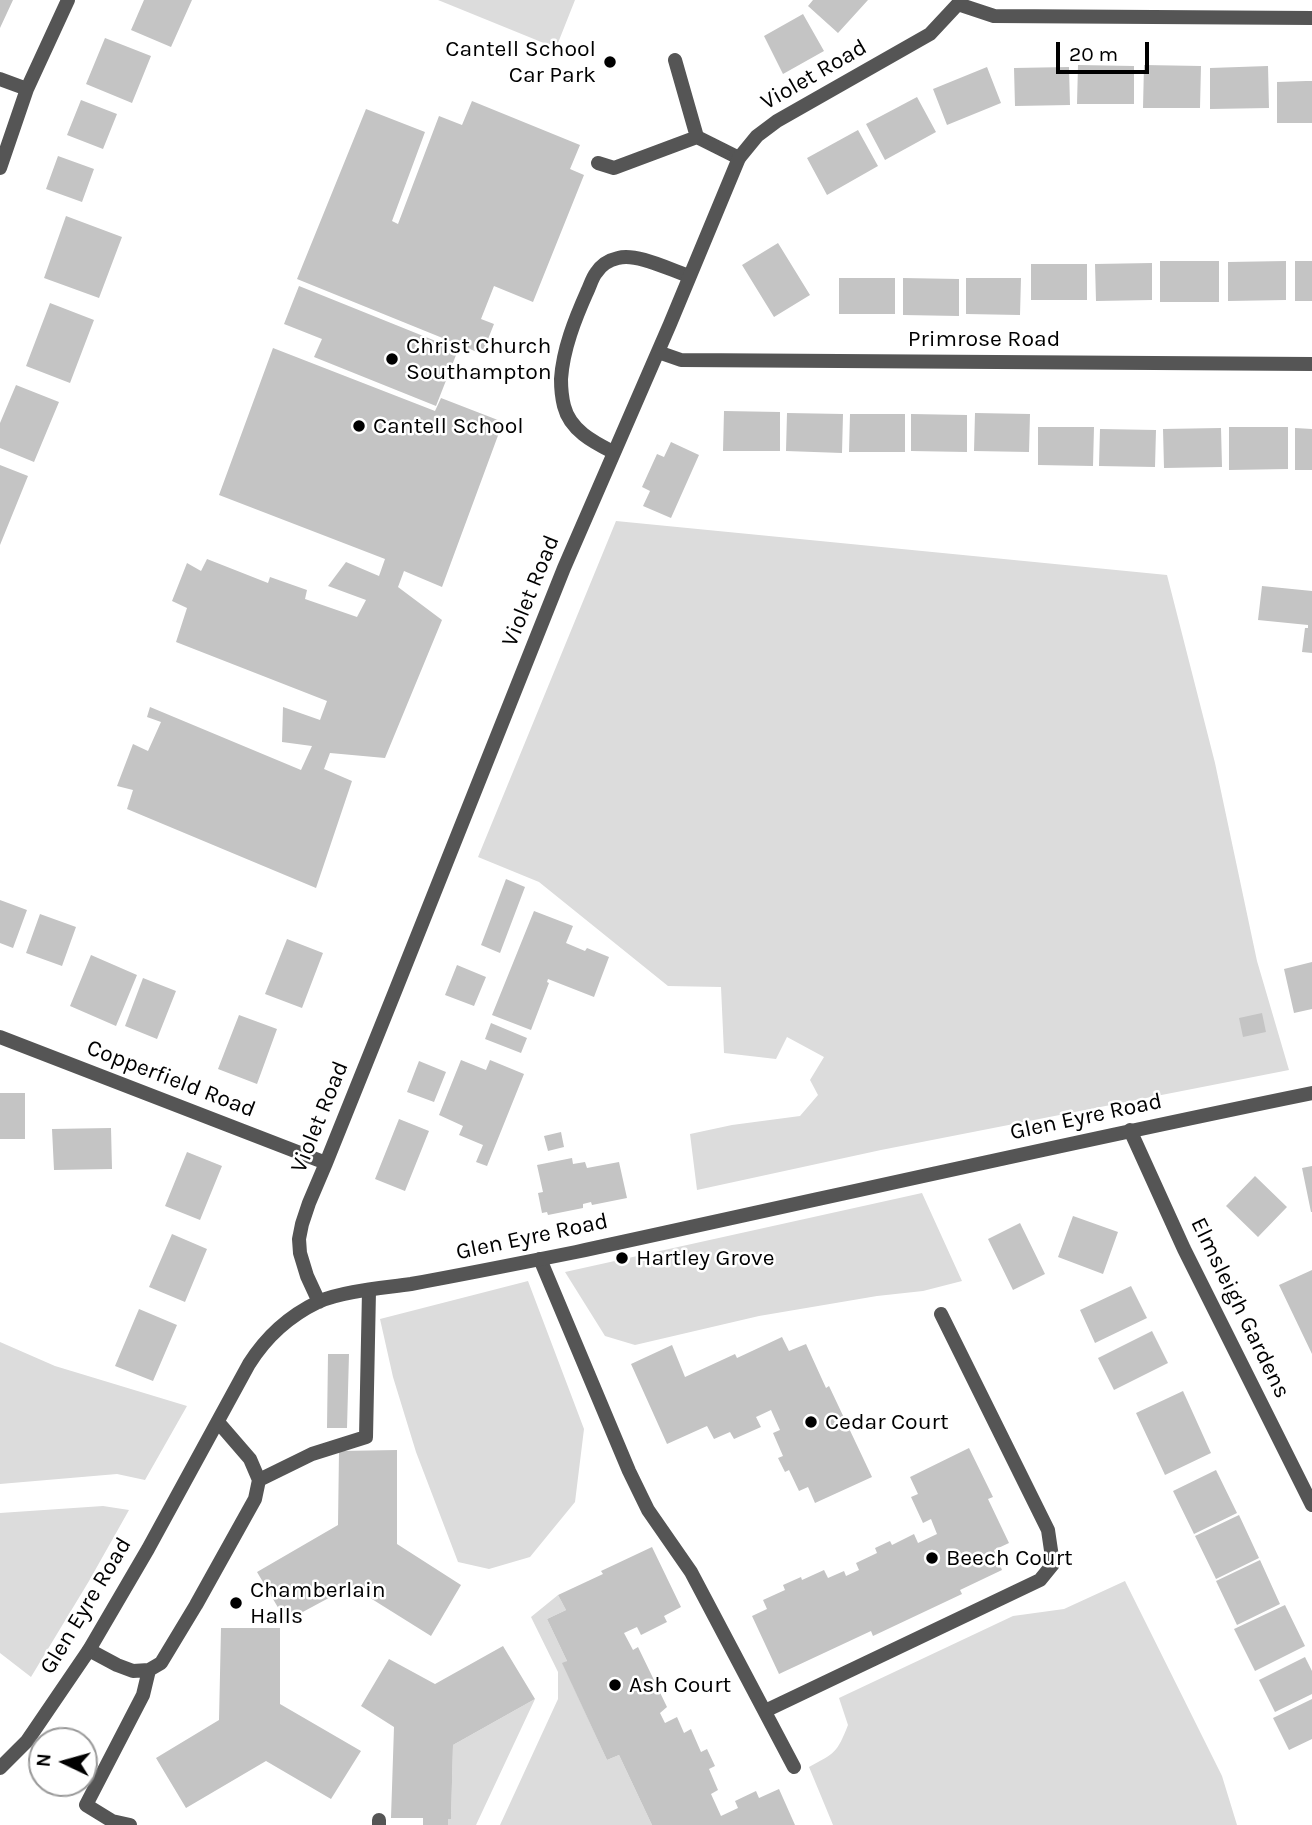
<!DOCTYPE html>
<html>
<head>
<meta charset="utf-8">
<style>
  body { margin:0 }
  #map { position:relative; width:1312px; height:1825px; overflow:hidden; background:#fff; font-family:Karla,sans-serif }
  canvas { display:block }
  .north { position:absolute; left:28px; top:1727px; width:70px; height:70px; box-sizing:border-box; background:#fff; border:2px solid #999; border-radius:50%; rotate:275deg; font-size:19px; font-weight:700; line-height:28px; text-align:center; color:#000 }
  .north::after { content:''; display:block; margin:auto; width:24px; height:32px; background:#000; clip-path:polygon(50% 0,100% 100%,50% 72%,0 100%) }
  .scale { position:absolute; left:1056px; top:42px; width:93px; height:32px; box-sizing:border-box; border:4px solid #000; border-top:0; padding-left:9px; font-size:21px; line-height:24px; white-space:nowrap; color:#000; -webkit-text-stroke:5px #fff; paint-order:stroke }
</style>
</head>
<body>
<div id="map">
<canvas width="1312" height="1825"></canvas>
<div class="north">N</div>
<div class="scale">20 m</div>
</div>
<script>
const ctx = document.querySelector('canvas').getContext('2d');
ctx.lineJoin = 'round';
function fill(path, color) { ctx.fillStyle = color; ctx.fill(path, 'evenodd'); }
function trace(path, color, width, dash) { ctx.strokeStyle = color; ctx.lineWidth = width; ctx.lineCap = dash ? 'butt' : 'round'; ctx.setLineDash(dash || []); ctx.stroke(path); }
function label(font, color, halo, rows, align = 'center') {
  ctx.font = font + ' Karla,sans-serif'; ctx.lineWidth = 5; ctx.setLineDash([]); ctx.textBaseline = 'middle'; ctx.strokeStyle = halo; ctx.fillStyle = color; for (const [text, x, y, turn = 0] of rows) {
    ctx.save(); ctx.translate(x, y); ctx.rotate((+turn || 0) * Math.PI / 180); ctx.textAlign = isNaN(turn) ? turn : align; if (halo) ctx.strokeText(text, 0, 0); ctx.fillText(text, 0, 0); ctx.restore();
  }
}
const green = new Path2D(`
  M438 0H575L556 48Z
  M616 521 1167 575 1215 763 1257 961 1289 1070 881 1150 697 1190 690 1134 732 1125 800 1116 818 1095 810 1080 824 1057 787 1037 776 1059 724 1053 721 987 668 986 539 882 478 857Z
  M922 1193 962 1281 923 1291 877 1296 759 1316 635 1345 605 1336 565 1272Z
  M528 1281 584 1429 575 1502 530 1557 489 1569 458 1562 416 1452 393 1377 380 1319Z
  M0 1342 55 1366 187 1406 145 1480 117 1474 0 1484Z
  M103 1506 129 1510 89 1581 31 1677 0 1653V1513Z
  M1125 1581 1222 1776 1237 1825H833L809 1767C835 1753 837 1753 848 1725L839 1698 1013 1616 1064 1609Z
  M558 1595 566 1610 547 1619 567 1661 563 1664 607 1760 619 1755 652 1825H500L558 1699V1672L531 1617Z
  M535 1699 476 1825H448V1819L451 1818 453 1745Z`);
const building = new Path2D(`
  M0 0H13L0 28Z
  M144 0H192L171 47 131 30Z
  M813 0H868L838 33 808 6Z
  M803 14 824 51 783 74 764 36Z
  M105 38 151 56 132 103 86 84Z
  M1078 65 1134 66V104H1077Z
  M1144 65 1201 66 1200 108H1143Z
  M1268 66 1269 108 1210 109V68Z
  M987 67 1001 103 947 125 933 89Z
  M1069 67 1070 105 1015 106 1014 68Z
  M1306 81H1312V123H1277V82Z
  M917 97 936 132 885 160 866 124Z
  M81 100 117 114 103 149 67 135Z
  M472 101 580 145 570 169 584 175 533 302 494 286 481 319 494 324 482 354 297 279 366 109 425 132 392 221 398 224 439 116 462 125Z
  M858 130 878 166 827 195 807 158Z
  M58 156 94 169 82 202 46 189Z
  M66 216 122 237 99 298 44 278Z
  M778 243 810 295 774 317 742 265Z
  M1160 261H1219V302H1160Z
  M1286 261V300L1228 301V262Z
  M1295 261H1312V301H1295Z
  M1152 263V300L1096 301 1095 264Z
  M1031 264H1087V300H1031Z
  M839 278H895V314H839Z
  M903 278 959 279V316L903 315Z
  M966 278H1021L1020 315 966 314Z
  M299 286 458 350 436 406 314 357 322 339 284 324Z
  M50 303 94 320 70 383 26 366Z
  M273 348 435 411 441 398 503 422 442 587 404 571 398 587 442 620 385 758 330 753 324 769 352 781 316 888 127 809 133 790 117 786 133 744 148 751 161 722 147 717 150 707 301 770 312 746 282 742 283 707 320 720 327 701 176 642 187 608 172 601 187 563 201 571 207 559 268 583 270 577 307 590 305 599 357 617 366 600 328 586 346 562 379 576 385 559 219 495Z
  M16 385 59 402 34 462 0 448V423Z
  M724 411 780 412V451H723Z
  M787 413 843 414 842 453 786 451Z
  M975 413 1030 414 1029 452 974 451Z
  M850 414H905V452H849Z
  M911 414 967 415V452L911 451Z
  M1038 427H1094L1093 466 1038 465Z
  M1229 427H1288V469L1229 470Z
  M1221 428 1222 467 1164 468 1163 429Z
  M1295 428 1312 429V470H1295Z
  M1100 429 1156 430 1155 467 1099 466Z
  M671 442 699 455 671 518 643 506 650 491 642 487 657 454 664 457Z
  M0 465 28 476 0 545Z
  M1262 586 1312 591V653L1302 652 1305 628H1308V625L1258 620Z
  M506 879 525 887 500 953 481 945Z
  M0 900 27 910 13 948 0 943Z
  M534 911 573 926 566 943 585 951 587 948 609 957 594 997 548 979 547 982 549 983 531 1030 492 1015Z
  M40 914 76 927 62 966 26 953Z
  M287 939 323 953 302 1008 265 994Z
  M91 955 137 975 116 1026 70 1006Z
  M1312 962V1009L1294 1013 1284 969Z
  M457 965 486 977 474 1006 445 995Z
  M143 978 176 991 157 1039 125 1026Z
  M1262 1013 1266 1032 1243 1037 1239 1018Z
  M239 1015 277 1029 257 1084 218 1069Z
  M491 1023 527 1038 521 1053 485 1039Z
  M461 1060 486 1070 490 1060 524 1074 487 1166 476 1162 483 1145 459 1135 463 1126 439 1115Z
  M419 1061 446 1072 434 1102 407 1092Z
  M0 1093H25V1139H0Z
  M399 1119 429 1131 405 1191 375 1179Z
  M111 1128 112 1169 54 1170 52 1129Z
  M561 1132 564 1147 548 1151 544 1136Z
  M187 1152 222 1166 200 1220 165 1206Z
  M572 1158 573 1164 585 1162 587 1168 619 1162 627 1198 592 1205 591 1202 583 1204V1208L548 1215 547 1212 542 1213 538 1193 543 1192 537 1165Z
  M1312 1166V1212H1311L1302 1168Z
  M1255 1176 1287 1207 1258 1237 1226 1206Z
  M1073 1216 1118 1232 1103 1274 1058 1257Z
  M1020 1223 1045 1274 1013 1290 988 1239Z
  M172 1234 207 1249 185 1302 149 1287Z
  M1312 1270V1354L1279 1285Z
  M1131 1286 1147 1318 1095 1343 1080 1310Z
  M139 1309 177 1325 153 1381 115 1366Z
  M1152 1331 1168 1363 1114 1390 1098 1358Z
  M782 1337 789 1351 806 1344 826 1388 829 1386 872 1477 815 1503 808 1487 799 1491 789 1470 785 1472 778 1458 783 1456 773 1433 780 1430 771 1410 756 1417 761 1427 734 1439 730 1432 714 1439 707 1426 667 1444 631 1364 672 1345 685 1377 735 1354 737 1358Z
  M328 1354H349L347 1428H327Z
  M1183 1391 1211 1453 1165 1475 1136 1413Z
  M969 1448 993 1497 988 1499 1009 1543 994 1550 1002 1570 960 1590 962 1594 873 1636 871 1631 779 1674 752 1616 767 1609 763 1600 785 1590 783 1585 801 1577 802 1580 824 1570 828 1578 844 1571 846 1576 859 1570 856 1563 877 1553 875 1548 890 1541 892 1545 914 1534 918 1543 937 1534 931 1519 923 1523 911 1497 918 1494 910 1477Z
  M397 1450V1544L461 1585 431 1636 351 1586 286 1621 257 1572 338 1525 339 1451Z
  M1216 1470 1237 1513 1194 1534 1173 1491Z
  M1239 1515 1259 1558 1216 1579 1195 1536Z
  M652 1547 681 1607 664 1616 667 1622 641 1635 637 1627 624 1633 633 1650 638 1647 667 1707 660 1713 665 1723 677 1717 684 1733 691 1729 701 1752 707 1749 715 1766 709 1769 718 1790 711 1794 721 1816 738 1808 735 1801 756 1791 759 1798 779 1789 795 1825H652L619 1755 607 1760 562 1663 567 1661 547 1619 566 1610 558 1595 603 1574 601 1571Z
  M1260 1560 1280 1604 1237 1625 1216 1581Z
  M1285 1605 1305 1646 1255 1671 1234 1629Z
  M221 1628H280V1704L361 1751 331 1799 266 1761 186 1808 156 1758 219 1720Z
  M503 1646 535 1699 453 1745 451 1819H448V1825H423V1818H391L394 1727 361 1706 389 1659 435 1684Z
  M1305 1657 1312 1671V1694L1275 1712 1259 1680Z
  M1312 1699V1739L1289 1750 1273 1718Z`);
const service = new Path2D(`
  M675 60 697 137
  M598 163 614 168 697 137 739 158
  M613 452C593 442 570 430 564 406 562 398 561 387 561 379 563 349 575 319 587 292 590 286 592 278 596 273 601 265 609 260 618 258 638 253 670 270 689 276
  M540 1259 629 1471 648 1510 691 1572 794 1767
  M259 1480 312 1454 366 1437 369 1291
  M89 1650 117 1665 133 1671 149 1670 161 1663 196 1605 255 1499 259 1480 250 1459 218 1422
  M765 1711 1040 1580 1053 1564 1048 1530 941 1314
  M130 1825 112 1821 86 1805 143 1695 149 1670
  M379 1825V1820`);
const minor = new Path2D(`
  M958 4 994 16 1312 18
  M0 79 27 89
  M0 168 27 89 68 0
  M658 352 681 360 1312 364
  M0 1037 326 1163
  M1130 1130 1184 1249 1312 1505
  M319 1302 307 1276 300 1253 299 1239 302 1224 309 1203 326 1163 396 989 564 568 670 324 739 158 757 136 777 121 930 34 958 4 960 0
  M0 1768 27 1741 89 1650 148 1549 249 1364C266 1337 289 1316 318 1302 343 1291 384 1288 411 1284 466 1274 521 1263 576 1252 821 1199 1066 1143 1312 1093`);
const markers = [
  [610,62,7,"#000"],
  [392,359,7,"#000"],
  [359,426,7,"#000"],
  [622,1258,7,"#000"],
  [811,1422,7,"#000"],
  [932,1558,7,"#000"],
  [236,1603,7,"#000"],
  [615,1685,7,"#000"]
];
const poiNames = [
  ["Cantell School",596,49,"right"],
  ["Car Park",596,75,"right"],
  ["Christ Church",406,346],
  ["Southampton",406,372],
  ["Cantell School",373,426],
  ["Hartley Grove",636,1258],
  ["Cedar Court",825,1422],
  ["Beech Court",946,1558],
  ["Chamberlain",250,1590],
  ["Halls",250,1616],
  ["Ash Court",629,1685]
];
const streetNames = [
  ["Violet Road",814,75,-30],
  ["Primrose Road",984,339],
  ["Violet Road",531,591,-68],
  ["Copperfield Road",171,1079,21],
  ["Violet Road",320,1117,-68],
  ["Glen Eyre Road",1086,1117,-12],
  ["Glen Eyre Road",532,1237,-12],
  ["Elmsleigh Gardens",1240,1308,64],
  ["Glen Eyre Road",86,1606,-59]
];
fill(green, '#dcdcdc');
fill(building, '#c4c4c4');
trace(service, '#555', 14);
trace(minor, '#555', 14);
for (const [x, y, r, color] of markers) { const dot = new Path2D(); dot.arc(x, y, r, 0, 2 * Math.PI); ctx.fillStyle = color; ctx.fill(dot); trace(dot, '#fff', 2.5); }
label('23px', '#000', '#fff', poiNames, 'left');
label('23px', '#000', '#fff', streetNames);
</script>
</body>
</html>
